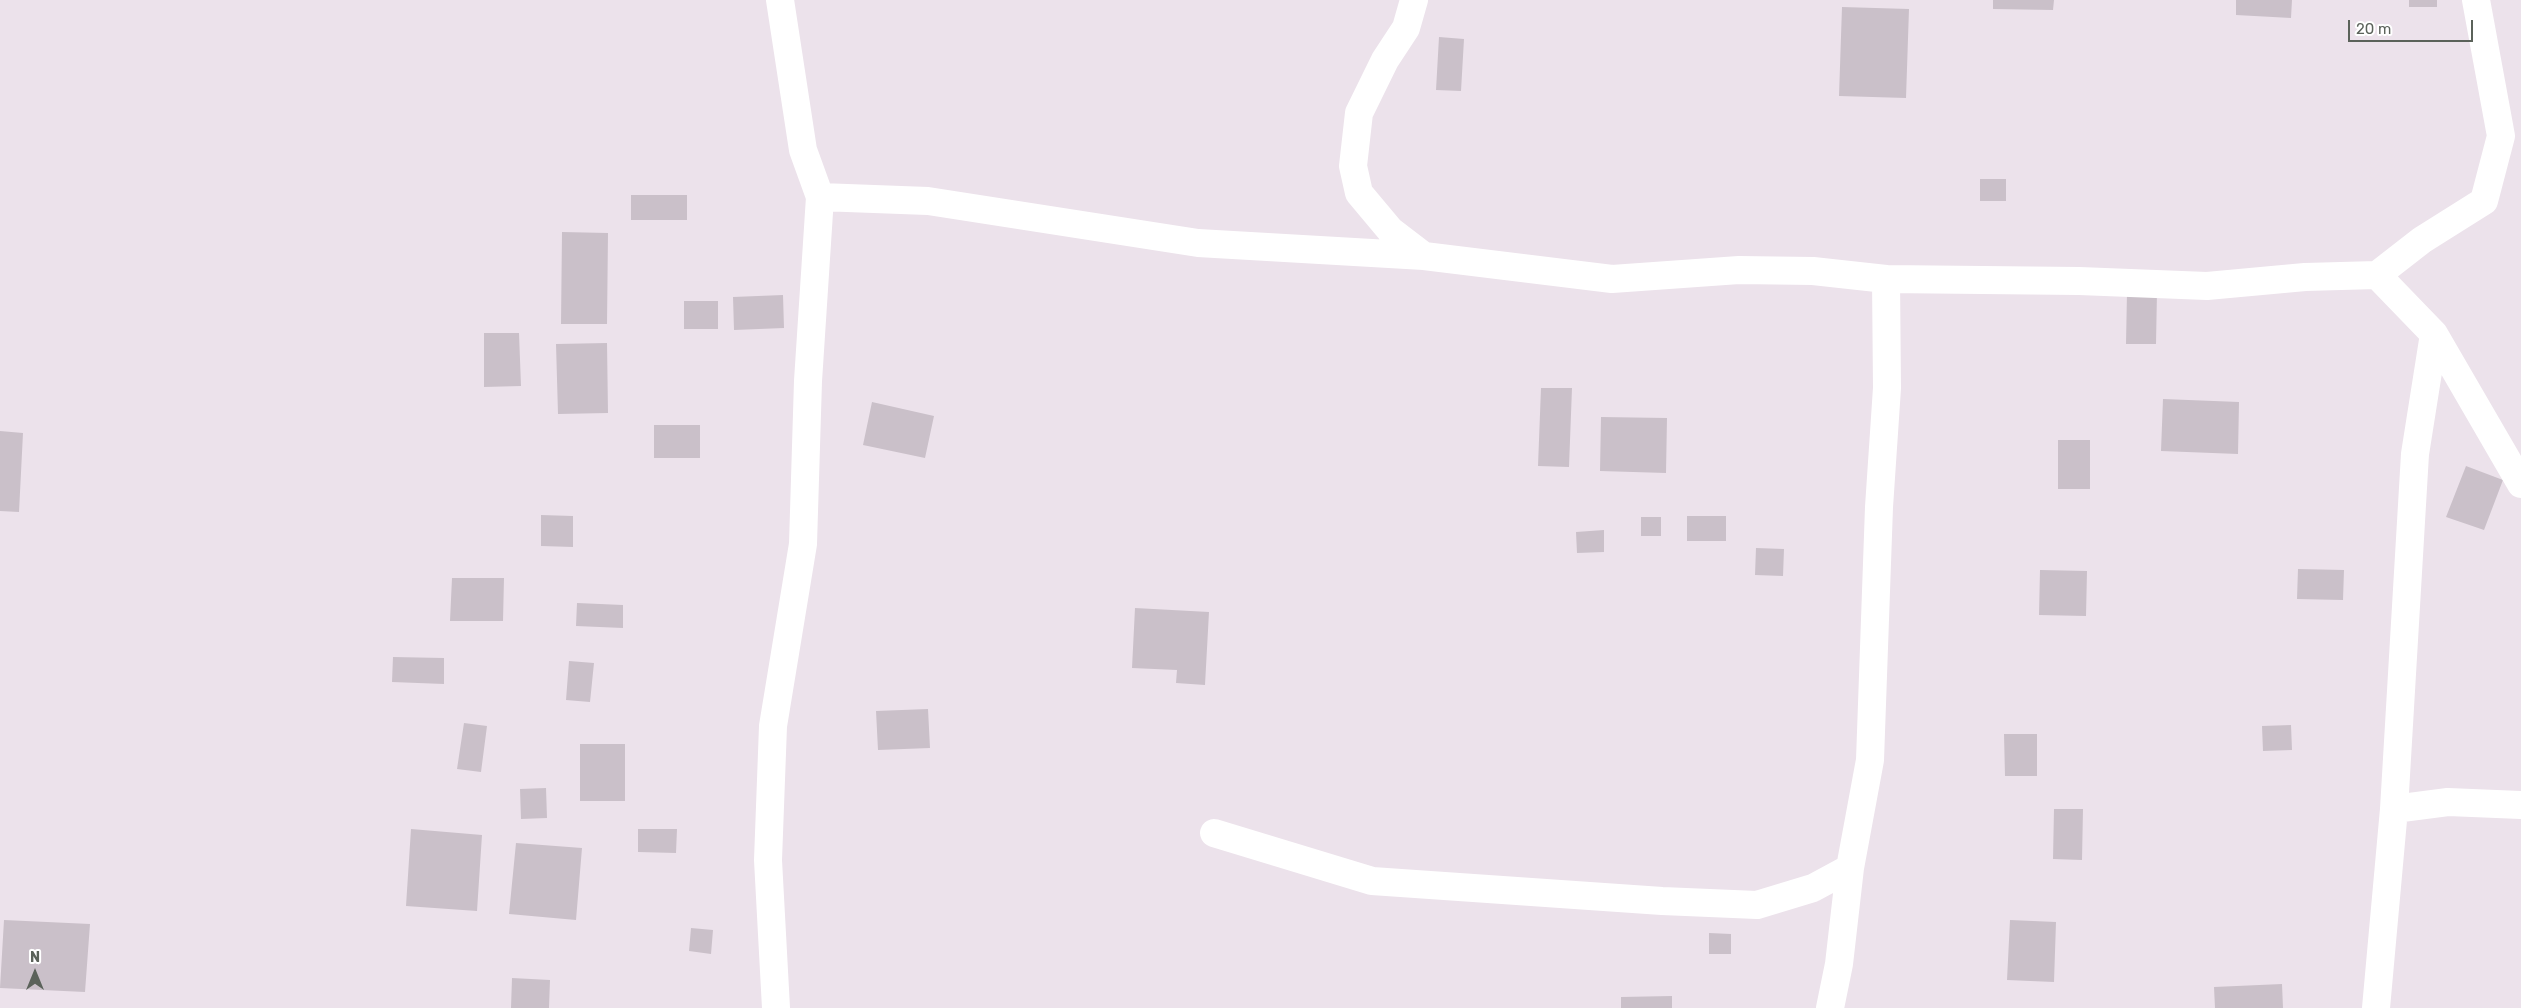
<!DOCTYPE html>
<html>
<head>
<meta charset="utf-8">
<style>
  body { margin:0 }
  #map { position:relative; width:2521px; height:1008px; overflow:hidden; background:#ece2eb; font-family:Rubik,sans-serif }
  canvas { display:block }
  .north { position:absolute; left:10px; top:948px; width:50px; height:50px; -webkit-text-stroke:4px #fff; paint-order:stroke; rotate:0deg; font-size:14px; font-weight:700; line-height:20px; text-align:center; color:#5b625a }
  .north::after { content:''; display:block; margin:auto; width:18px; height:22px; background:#5b625a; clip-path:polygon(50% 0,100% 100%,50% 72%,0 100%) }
  .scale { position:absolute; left:2348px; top:20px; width:125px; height:22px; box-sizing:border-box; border:2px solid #5b625a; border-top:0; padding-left:6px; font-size:15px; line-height:18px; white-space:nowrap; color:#5b625a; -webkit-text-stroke:4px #fff; paint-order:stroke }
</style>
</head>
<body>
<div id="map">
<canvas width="2521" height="1008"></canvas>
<div class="north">N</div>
<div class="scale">20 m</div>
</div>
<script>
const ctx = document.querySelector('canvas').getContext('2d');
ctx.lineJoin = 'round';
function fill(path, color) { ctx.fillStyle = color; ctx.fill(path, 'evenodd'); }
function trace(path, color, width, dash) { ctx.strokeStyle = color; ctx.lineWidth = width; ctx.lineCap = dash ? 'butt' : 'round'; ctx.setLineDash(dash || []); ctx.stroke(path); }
const building = new Path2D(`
  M1993 0H2054L2053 10 1993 9Z
  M2236 0H2292L2291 18 2236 15Z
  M2409 0H2437V7H2409Z
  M1842 7 1909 9 1906 98 1839 96Z
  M1439 37 1464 39 1461 91 1436 90Z
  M1980 179H2006V201H1980Z
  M631 195H687V220H631Z
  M562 232 608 233 607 324H561Z
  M2127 292H2157L2156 344H2126Z
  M783 295 784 328 734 330 733 297Z
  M684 301H718V329H684Z
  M484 333H519L521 386 484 387Z
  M607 343 608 413 558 414 556 344Z
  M1541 388H1572L1569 467 1538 466Z
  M2163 399 2239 402 2238 454 2161 451Z
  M872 402 934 416 925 458 863 445Z
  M1601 417 1667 418 1666 473 1600 471Z
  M654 425H700V458H654Z
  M0 431 23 433 19 512 0 511Z
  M2058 440H2090V489H2058Z
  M2466 466 2503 480 2484 530 2446 517Z
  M541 515 573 516V547L541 546Z
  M1687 516H1726V541H1687Z
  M1641 517H1661V536H1641Z
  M1604 530V552L1577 553 1576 532Z
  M1756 548 1784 549 1783 576 1755 575Z
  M2298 569 2344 570 2343 600 2297 599Z
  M2040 570 2087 571 2086 616 2039 615Z
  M452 578H504L503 621H450Z
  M577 603 623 605V628L576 626Z
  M1135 608 1209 612 1205 685 1176 683 1177 670 1132 668Z
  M393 657 444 658V684L392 682Z
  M569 661 594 663 590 702 566 700Z
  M928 709 930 748 878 750 876 711Z
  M464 723 487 726 481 772 457 769Z
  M2291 725 2292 750 2263 751 2262 726Z
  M2004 734H2037V776H2005Z
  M580 744H625V801H580Z
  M546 788 547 818 521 819 520 789Z
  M2054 809H2083L2082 860 2053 859Z
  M411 829 482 835 477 911 406 906Z
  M638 829H677L676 853 638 852Z
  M516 843 582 848 576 920 509 914Z
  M4 920 90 924 85 992 0 988Z
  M2010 920 2056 922 2054 982 2007 980Z
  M691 928 713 930 711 954 689 951Z
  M1709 933 1731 934V954H1709Z
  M512 978 550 980 549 1008H511Z
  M2282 984 2283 1008H2215L2214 987Z
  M1672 996V1008H1621V997Z`);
const minor = new Path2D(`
  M780 0 803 150 820 197 928 201 1198 243 1424 256 1612 279 1739 270 1813 271 1886 279
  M1414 0 1406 28 1385 60 1359 113 1353 166 1359 193 1390 230 1424 256
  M2377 275 2422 240 2484 201 2501 136 2476 0
  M2394 809 2448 802 2521 805
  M1214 833 1372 881 1662 901 1757 905 1813 888 1850 868
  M776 1008 768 860 773 726 803 544 808 381 820 197
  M1830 1008 1839 964 1850 868 1870 760 1879 507 1887 388 1886 279 2079 281 2207 286 2305 277 2377 275 2434 334 2521 484
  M2376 1008 2394 809 2415 454 2434 334`);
fill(building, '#cac0c9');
trace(minor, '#fff', 28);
</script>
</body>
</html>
